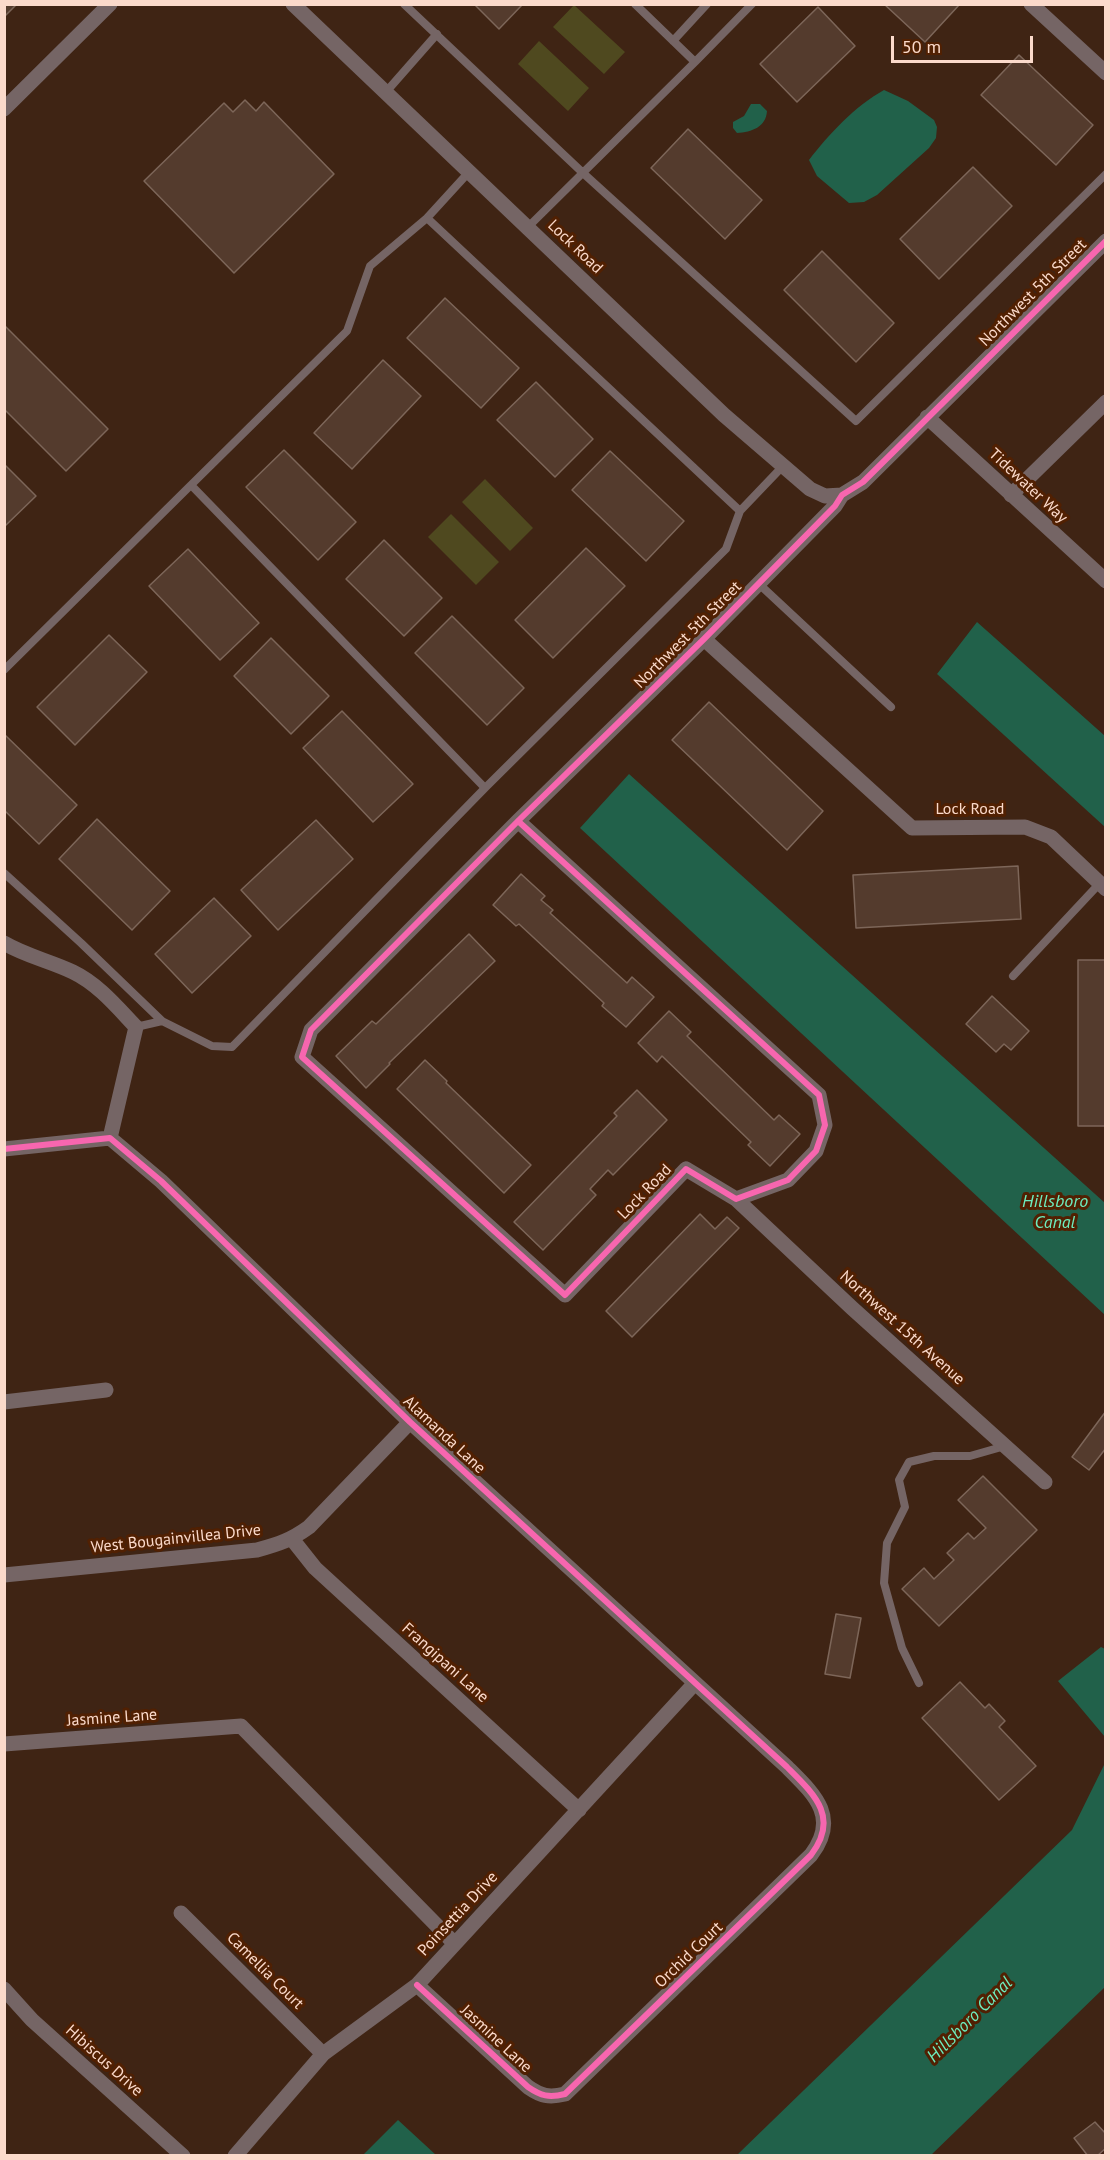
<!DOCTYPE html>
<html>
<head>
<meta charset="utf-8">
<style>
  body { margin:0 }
  #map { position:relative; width:1110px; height:2160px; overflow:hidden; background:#3f2414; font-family:"PT Sans",sans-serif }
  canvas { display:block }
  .frame { position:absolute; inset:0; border:6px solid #fbdacb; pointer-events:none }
  .scale { position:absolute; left:891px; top:36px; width:142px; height:27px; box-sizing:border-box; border:3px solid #fbdacb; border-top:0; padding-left:8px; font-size:18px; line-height:21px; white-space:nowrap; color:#fbdacb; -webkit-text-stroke:4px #512002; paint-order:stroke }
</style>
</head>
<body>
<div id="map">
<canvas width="1110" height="2160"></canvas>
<div class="frame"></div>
<div class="scale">50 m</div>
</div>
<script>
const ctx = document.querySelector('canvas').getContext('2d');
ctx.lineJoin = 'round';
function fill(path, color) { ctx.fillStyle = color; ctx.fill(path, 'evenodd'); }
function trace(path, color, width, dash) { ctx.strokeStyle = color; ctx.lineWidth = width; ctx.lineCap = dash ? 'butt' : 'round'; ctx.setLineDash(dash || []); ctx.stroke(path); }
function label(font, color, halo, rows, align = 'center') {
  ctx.font = font + ' "PT Sans",sans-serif'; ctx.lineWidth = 6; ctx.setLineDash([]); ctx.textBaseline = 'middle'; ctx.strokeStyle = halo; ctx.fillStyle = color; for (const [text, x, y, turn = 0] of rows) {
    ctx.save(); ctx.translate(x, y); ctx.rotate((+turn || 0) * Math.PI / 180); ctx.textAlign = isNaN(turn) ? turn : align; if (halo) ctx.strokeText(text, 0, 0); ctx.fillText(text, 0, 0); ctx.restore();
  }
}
const green = new Path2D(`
  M574 5 625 52 604 74 553 27Z
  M539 41 589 88 568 111 518 64Z
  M485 479 533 528 510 551 462 502Z
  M451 514 499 562 476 585 428 537Z`);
const water = new Path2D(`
  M884 90 908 101 934 120 937 127 936 138 929 148 877 195 864 202 849 203 817 176 809 160C829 134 855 106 884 90Z
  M751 104H760L767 111C766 127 752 132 737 133L733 128V122L744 116Z
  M977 622 1105 736V827L937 674Z
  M629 774 1105 1203V1315L580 828Z
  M1101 1647 1105 1649V1737L1058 1681Z
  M1105 1763V1987L931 2155H737L1072 1830Z
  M398 2120 436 2155H363Z`);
const building = new Path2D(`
  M4 4H17L4 17Z
  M474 4H523L499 29Z
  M884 4H960L925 42Z
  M818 7 855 46 797 102 760 64Z
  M1019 55 1093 125 1056 165 981 95Z
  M245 100 256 111 264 102 334 174 234 273 144 181 224 103 233 112Z
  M688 129 762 200 725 239 651 168Z
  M973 167 1012 206 939 279 900 239Z
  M822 251 894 323 856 362 784 290Z
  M445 298 519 368 481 408 407 338Z
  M4 325 108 429 66 471 4 409Z
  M383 360 421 396 352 469 314 433Z
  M536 382 593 439 555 477 497 420Z
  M284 450 356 522 318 560 246 487Z
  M610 451 684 521 646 561 572 490Z
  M4 464 36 496 4 527Z
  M384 540 442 598 404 636 346 579Z
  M586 548 625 586 553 658 515 620Z
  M188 549 259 623 220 660 149 586Z
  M452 616 524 688 487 725 415 653Z
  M109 635 147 672 75 745 37 707Z
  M271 638 329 696 291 734 234 676Z
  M709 702 823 811 787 850 672 740Z
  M342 711 413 784 373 822 303 748Z
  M4 734 77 805 39 844 4 810Z
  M97 819 170 891 132 930 59 859Z
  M316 820 353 859 278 930 241 890Z
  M1018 866 1021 919 856 928 853 875Z
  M521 874 545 896 541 900 553 910 550 913 627 983 632 977 654 997 626 1027 602 1006 604 1003 519 924 516 926 493 905Z
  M214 898 251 936 192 993 155 954Z
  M469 934 495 961 389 1063 390 1064 366 1088 336 1056 372 1021 376 1024Z
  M1078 960H1106V1126H1078Z
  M992 996 1029 1031 1011 1050 1004 1044 996 1052 966 1024Z
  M669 1011 691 1032 687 1036 774 1120 779 1115 800 1134 770 1166 748 1145 751 1142 662 1056 657 1062 638 1043Z
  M425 1060 447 1081 446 1083 531 1165 504 1193 397 1089Z
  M637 1090 667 1120 613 1175 608 1170 590 1189 596 1195 543 1250 514 1222 617 1116 614 1113Z
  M700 1214 715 1229 727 1217 739 1228 632 1337 606 1311Z
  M1106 1411V1448L1089 1470 1072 1457Z
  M983 1476 1037 1530 939 1626 902 1589 924 1568 934 1579 954 1560 947 1553 968 1533 974 1539 986 1528 958 1500Z
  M836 1614 861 1618 850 1678 825 1674Z
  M960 1682 985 1708 989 1704 1005 1721 999 1727 1036 1766 999 1800 922 1718Z
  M1095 2122 1106 2134V2148L1097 2156H1088L1074 2138Z`);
const lane = new Path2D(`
  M404 4 583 173 856 421 1106 174
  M673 41 707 4
  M695 62 752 4
  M386 92 437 34
  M469 172 427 218 740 511 783 466
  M427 218 370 266 347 331 191 485 485 788 726 549 740 511
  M528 227 695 62 635 4
  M759 584 891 707
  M4 670 191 485
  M4 873 81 943 162 1021
  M1013 976 1100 883
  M136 1027 162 1021 212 1046 232 1047 485 788
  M919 1683 902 1648 884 1583 887 1543 905 1507 899 1480 909 1462 934 1456H970L1005 1446`);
const street = new Path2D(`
  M293 4 724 415 810 489 825 496 842 495
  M1031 4 1106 73
  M4 109 110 4
  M927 417 1106 581
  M1011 495 1106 402
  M704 639 912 828 1025 827 1051 837 1106 889
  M518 821 819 1095 825 1125 816 1151 788 1180 736 1199 686 1169 565 1295 302 1057 311 1030 518 821 704 639 835 506 842 495 863 482 1106 241
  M4 943C26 956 50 961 73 972 98 984 117 1007 136 1027L110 1138
  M4 1149 110 1138 161 1181 410 1422 787 1767C814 1794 840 1817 811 1855L565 2094C549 2098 541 2096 528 2087L417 1985
  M736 1199 852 1308 1045 1482
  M4 1402 106 1390
  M292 1539 315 1568 579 1810
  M4 1575 257 1550C279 1544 291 1540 309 1527L410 1422
  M4 1744 241 1726 454 1943
  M181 1913 323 2054
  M4 1989 32 2020 183 2156
  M235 2156 323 2054 417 1985 695 1683`);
const cycleway = new Path2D(`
  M518 821 819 1095 825 1125 816 1151 788 1180 736 1199 686 1169 565 1295 302 1057 311 1030 518 821 704 639 835 506 842 495 863 482 1106 241
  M4 1149 110 1138 161 1181 410 1422 787 1767C814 1794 840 1817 811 1855L565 2094C549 2098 541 2096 528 2087L417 1985`);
const streetNames = [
  ["Lock Road",575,247,44],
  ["Northwest 5th Street",1033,293,-45],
  ["Tidewater Way",1028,486,43],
  ["Northwest 5th Street",688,635,-45],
  ["Lock Road",970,809],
  ["Lock Road",645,1192,-46],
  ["Northwest 15th Avenue",902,1328,42],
  ["Alamanda Lane",444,1435,43],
  ["West Bougainvillea Drive",176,1539,-6],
  ["Frangipani Lane",445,1663,42],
  ["Jasmine Lane",112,1718,-4],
  ["Poinsettia Drive",458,1914,-47],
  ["Orchid Court",689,1955,-44],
  ["Camellia Court",265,1971,45],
  ["Jasmine Lane",496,2039,43],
  ["Hibiscus Drive",104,2061,42]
];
const waterNames = [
  ["Hillsboro",1055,1202],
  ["Canal",1055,1223],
  ["Hillsboro Canal",970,2020,-45]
];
fill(green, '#4f491f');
fill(water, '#21614a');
fill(building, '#543b2d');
trace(building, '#7d6659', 1.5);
trace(lane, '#756565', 8);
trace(street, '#756565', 15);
trace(cycleway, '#f766af', 6);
label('16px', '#fbdacb', '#512002', streetNames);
label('italic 18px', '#6decbe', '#512002', waterNames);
</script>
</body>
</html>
